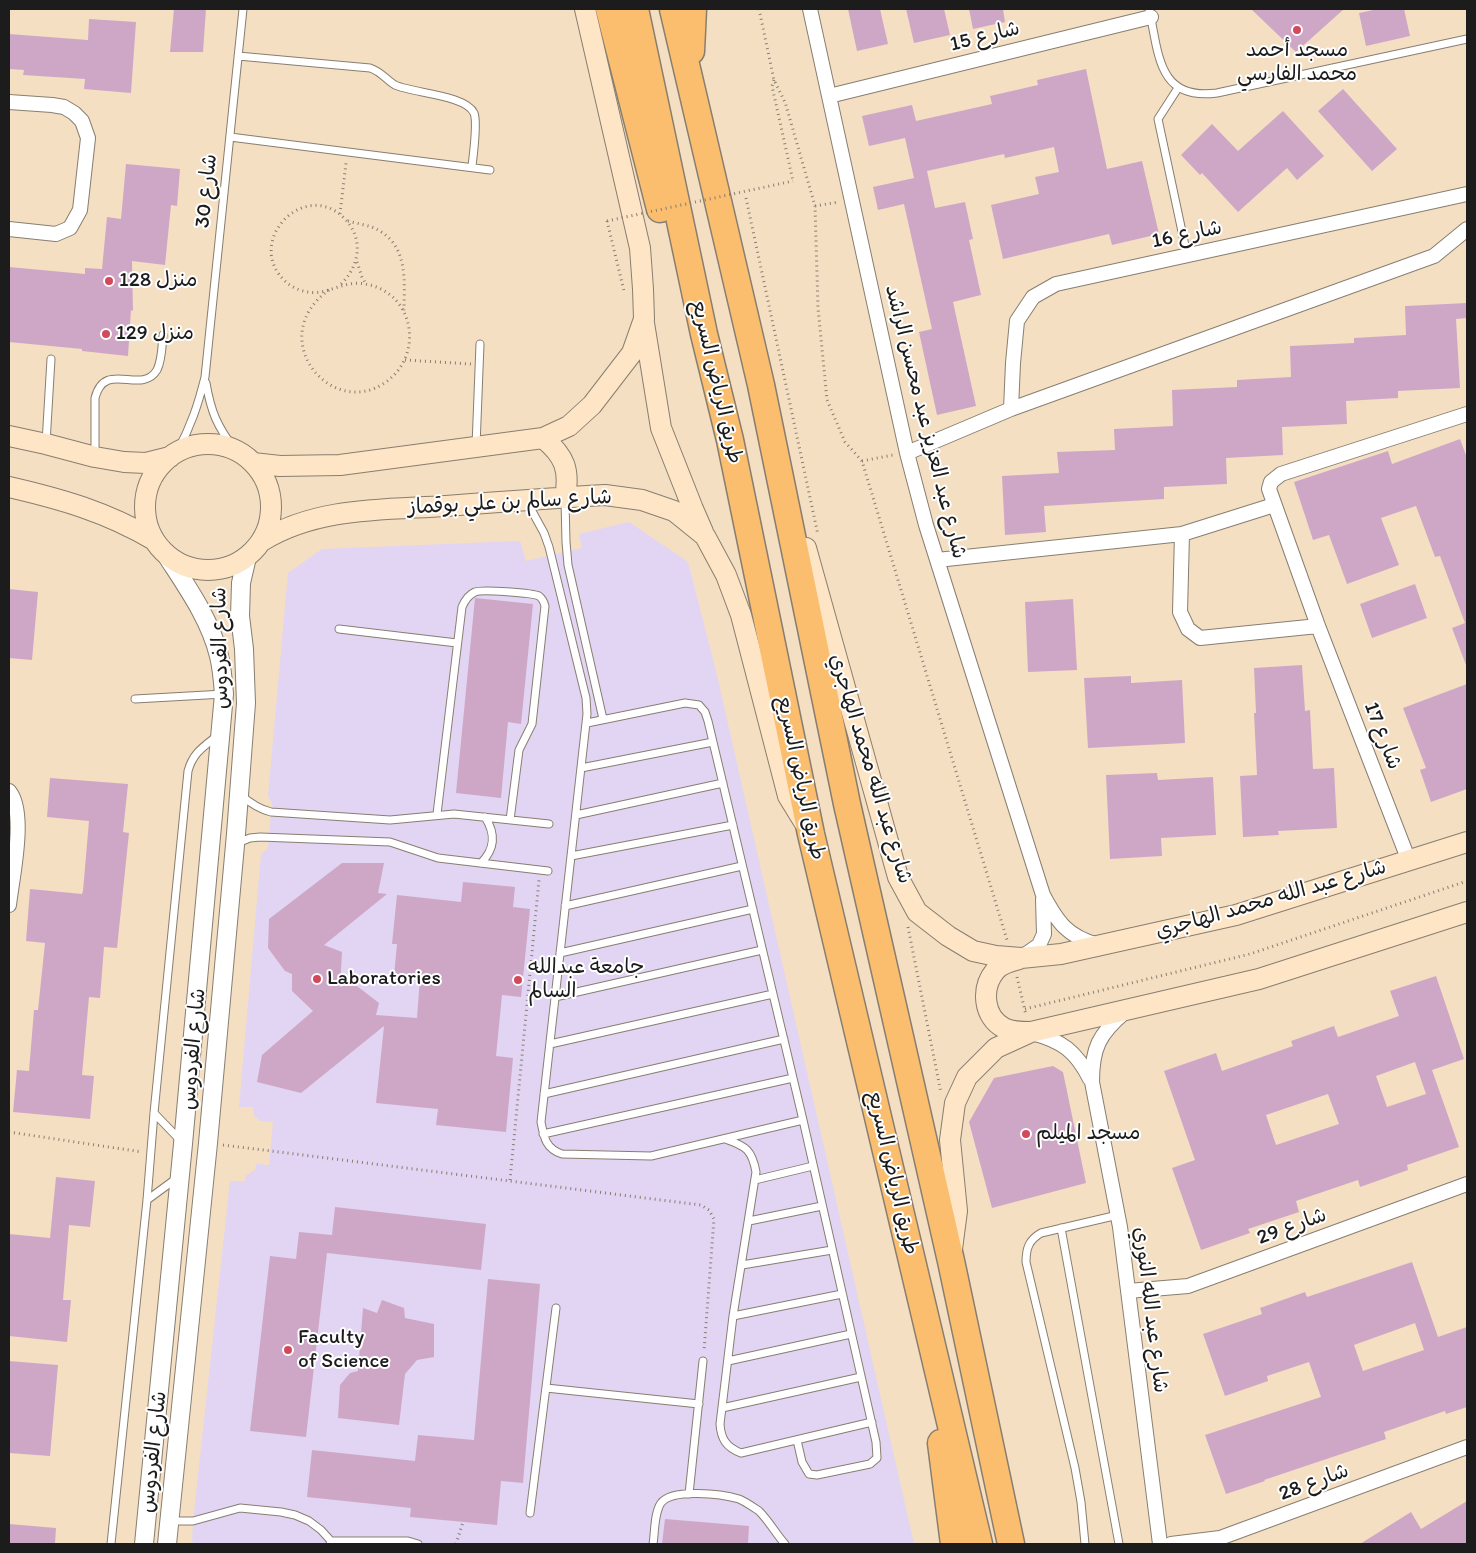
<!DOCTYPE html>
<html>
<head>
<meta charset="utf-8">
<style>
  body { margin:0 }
  #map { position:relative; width:1476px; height:1553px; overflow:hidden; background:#f4dfc3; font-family:Itim,sans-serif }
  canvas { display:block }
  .frame { position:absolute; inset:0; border:10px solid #1c1c1c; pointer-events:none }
</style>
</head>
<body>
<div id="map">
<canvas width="1476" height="1553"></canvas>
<div class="frame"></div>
</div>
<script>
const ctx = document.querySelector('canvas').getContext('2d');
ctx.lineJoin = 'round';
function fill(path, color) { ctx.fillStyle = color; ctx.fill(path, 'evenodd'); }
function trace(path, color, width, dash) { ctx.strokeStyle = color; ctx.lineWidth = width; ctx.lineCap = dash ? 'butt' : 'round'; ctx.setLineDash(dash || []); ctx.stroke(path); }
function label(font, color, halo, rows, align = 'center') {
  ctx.font = font + ' Itim,"Playpen Sans Arabic",sans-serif'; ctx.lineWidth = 4; ctx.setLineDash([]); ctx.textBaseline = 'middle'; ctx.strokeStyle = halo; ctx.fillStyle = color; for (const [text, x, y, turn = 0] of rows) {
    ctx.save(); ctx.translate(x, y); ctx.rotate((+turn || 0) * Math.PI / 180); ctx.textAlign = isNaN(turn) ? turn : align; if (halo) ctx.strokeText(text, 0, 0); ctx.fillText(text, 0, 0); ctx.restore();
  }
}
const built = new Path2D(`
  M629 522 688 562 716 671 914 1544H198L192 1542 193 1521 230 1181H245V1176L255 1170 256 1164 269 1165 273 1122 260 1121 254 1116 253 1107H239L261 854 268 848 269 837 272 803 268 796 288 573 322 549 520 541 526 561 582 548 579 534Z`);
const building = new Path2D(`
  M174 9H206L203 52H170Z
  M848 9H880L888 44 857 51Z
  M906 9H944L950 35 914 43Z
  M969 9H1003L1005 22 973 29Z
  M1251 9H1344L1296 52Z
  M1378 9H1404L1410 36 1366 46 1359 13Z
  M89 19 136 22 131 93 84 89 85 79 23 75 24 70 9 69V34L88 40Z
  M1086 69 1107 169 1142 161 1159 234 1112 245 1109 234 1003 259 991 205 1039 194 1035 177 1059 172 1054 147 1005 158 1004 154 927 171 935 208 965 202 973 239 969 240 981 295 953 302 976 406 937 415 919 332 932 329 904 204 878 210 873 187 914 178 905 138 869 146 862 116 912 105 916 121 992 104 990 96 1038 85 1037 80Z
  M1343 89 1397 149 1372 171 1318 111Z
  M1283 111 1324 156 1297 180 1287 168 1238 212 1202 173 1200 175 1181 155 1212 124 1238 151Z
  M126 164 180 169 177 206 171 205 165 265 132 261 133 311 131 310 128 356 82 351V349L9 342V267L85 274V268L102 269 107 217 121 219Z
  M1467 303V318L1456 319 1460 388 1398 391V398L1346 401 1347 424 1282 427 1283 455 1226 458 1227 484 1164 487V499L1044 506 1046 532 1005 535 1002 476 1059 473 1057 452 1115 450 1114 429 1173 426 1172 390 1237 387V380L1291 377 1290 346 1354 343V338L1406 335 1405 306Z
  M1460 439 1467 458V664L1466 665 1452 628 1465 623 1440 556 1435 557 1416 506 1381 518 1399 565 1347 584 1329 535 1313 540 1294 482 1388 451 1392 464Z
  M1415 584 1427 618 1372 638 1360 604Z
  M9 589 38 592 32 660 9 658Z
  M475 598 533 604 521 724 508 722 501 798 456 793Z
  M1073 599 1077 670 1028 672 1025 602Z
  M1302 665 1305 711 1310 710 1313 769 1334 768 1337 828 1278 831 1279 835 1243 837 1240 776 1257 775 1254 713H1256L1254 668Z
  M1131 676V683L1182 680 1185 743 1088 748 1084 678Z
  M1467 684V789L1431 802 1420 770 1426 768 1403 708Z
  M1157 773 1158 780 1213 777 1216 835 1161 838 1162 856 1110 859 1106 775Z
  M50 778 128 784 123 832 129 833 117 948 104 947 100 998 89 997 82 1075 94 1076 90 1119 13 1112 17 1070 29 1071 34 1010H38L45 943 26 941 30 889 82 894 83 891 89 821 47 817Z
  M342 863H384L378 893 387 894 324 945 342 952 340 987 353 983 379 1003 376 1015 417 1018 420 978 394 976 397 944H392L397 895 461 902 463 882 515 887 513 907 530 909 521 997 502 995 496 1056 513 1058 506 1132 436 1125 438 1109 376 1103 384 1026 301 1093 257 1082 262 1055 313 1011 292 991V974L285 971 268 948 269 919Z
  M1436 976 1464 1059 1432 1070 1459 1147 1407 1165 1408 1170 1360 1187 1358 1180 1296 1201 1299 1212 1248 1229 1250 1233 1201 1250 1172 1168 1195 1160 1164 1071 1216 1053 1222 1071 1293 1046 1291 1041 1334 1026 1338 1037 1399 1016 1390 991ZM1415 1062 1426 1094 1387 1107 1376 1076ZM1328 1094 1339 1124 1276 1145 1266 1115Z
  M1053 1066 1063 1072 1086 1183 992 1208 969 1122 994 1078Z
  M56 1177 95 1181 90 1227 69 1225 63 1300H71L67 1342 9 1336V1234L50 1238Z
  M335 1207 486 1224 481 1270 327 1253 306 1437 250 1431 270 1256 296 1259 299 1232 332 1235Z
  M1412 1262 1438 1337 1467 1327V1407L1446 1414 1445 1411 1384 1432 1386 1439 1264 1480 1265 1481 1226 1494 1205 1435 1321 1397 1309 1362 1267 1376 1268 1381 1225 1396 1203 1334 1262 1314 1260 1308 1305 1292 1307 1297ZM1415 1323 1424 1350 1363 1371 1354 1345Z
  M488 1279 540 1284 523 1483 501 1481 497 1525 410 1517 411 1508 307 1497 312 1450 415 1461 418 1435 474 1440Z
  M382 1300 404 1308 405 1318 434 1324V1357L417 1360 405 1374 399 1425 338 1418 340 1385 350 1373 358 1371 363 1308 377 1313Z
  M9 1361 58 1365 50 1456 9 1453Z
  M1467 1501V1544H1360L1411 1512 1421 1529Z
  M665 1519 749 1526 748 1544H662Z
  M9 1524 56 1528 55 1544H9Z`);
const path = new Path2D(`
  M759 9 774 80 785 102 815 206 818 308 827 400 845 442 862 461 1007 940
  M774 80 772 86 793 181
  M746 198 818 535
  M815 206 839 202
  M340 214 346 163
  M348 221C358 224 370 225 378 230 409 247 404 282 404 312
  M607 221 624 291
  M357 262 362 277 366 284
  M329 290C263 337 331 421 386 382 425 354 414 292 365 284 348 281 336 289 321 292 309 294 295 290 286 282 243 243 303 179 343 217 365 238 360 267 339 286
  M405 360 471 364
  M862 461 893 455
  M908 927 941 1093
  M1017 977 1026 1015
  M1025 1009 1250 954 1467 881
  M9 1132 142 1152
  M223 1145 701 1205 709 1210 714 1219 704 1351
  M510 1180 539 880
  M456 1544 463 1522`);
const service = new Path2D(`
  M1149 9C1159 53 1157 101 1217 93L1467 39
  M238 56 370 68C382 72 386 80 395 85 412 93 466 95 474 113 478 123 473 155 472 167
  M1178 88 1158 119 1187 255
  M230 137 490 170
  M206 383C211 412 217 426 235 450
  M46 443 51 359
  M476 446 480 344
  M177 452C191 426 198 405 205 377L243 9
  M95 454V398C105 359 141 396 157 370 162 360 162 346 163 335
  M565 501 566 542 568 565 603 719
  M527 502 544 533 549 547 586 698 587 714 541 1122C544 1138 546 1149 562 1154L651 1156 803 1120
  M339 629 457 643
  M135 699 224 694
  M587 723 685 703 699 705 705 712 708 721 803 1120 876 1442 877 1458 870 1464 817 1475 809 1474 802 1462 797 1440
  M581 768 713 742
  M241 795C251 804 259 809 271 812L390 820 454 814 549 824
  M437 814 462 607C465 600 468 595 475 592 481 589 533 593 539 596 543 599 544 602 545 606L532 724 519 750 510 820
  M576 815 723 783
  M237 843 250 838 260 837 390 842 438 858 548 871
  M571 856 733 825
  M481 863C495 849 496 834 485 817
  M565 906 742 866
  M560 953 753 909
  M555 997 762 950
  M550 1044 773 994
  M544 1094 784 1039
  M154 1113 181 1141
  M543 1134 793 1078
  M725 1139C746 1146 752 1150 756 1172L733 1316 720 1424C721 1439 726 1447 741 1453L872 1422
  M755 1180 813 1166
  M147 1200 177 1178
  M749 1221 822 1206
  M1061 1228 1119 1544
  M742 1265 832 1250
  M733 1316 842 1294
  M728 1361 851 1334
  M546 1388 699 1404
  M722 1408 861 1377
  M689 1494 703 1361
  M530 1513 556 1308
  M170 1521H193L240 1508 281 1512 295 1515 309 1521 321 1530 331 1541 330 1544
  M331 1541H408L418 1544
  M111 1544 147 1200 154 1113 188 771C193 753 203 747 217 736
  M653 1544C655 1532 654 1513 661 1503 672 1488 722 1494 739 1499 746 1502 753 1507 759 1511 769 1521 776 1534 785 1544
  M1085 1544 1081 1502 1075 1468 1026 1262C1026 1248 1029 1240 1041 1233L1118 1215`);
const minor = new Path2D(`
  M810 9 907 453 926 525 1043 895C1058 923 1067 936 1098 945
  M829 96 1151 17
  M9 102 52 105 64 107 74 113 82 121 88 138 80 210 70 228 56 234 9 229
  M1011 409 1013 363 1017 321 1033 297 1056 284 1467 194
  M907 453 1011 409 1434 256 1467 229
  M1182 534 1180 612 1188 629 1200 638 1318 626
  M937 560 1182 534 1274 505
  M9 791C27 812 12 878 9 905
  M1409 861 1318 626 1269 489 1271 482 1281 474 1467 414
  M1022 957 1039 945 1044 934 1043 899
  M1125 1012C1099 1034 1092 1048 1092 1082L1120 1227 1160 1544
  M1032 1033C1062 1041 1076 1051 1090 1079
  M1128 1291 1188 1286 1467 1184
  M1171 1544 1220 1538 1467 1447`);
const tertiary = new Path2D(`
  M144 1544 183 1144 224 694C223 681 222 668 219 656 210 619 187 587 167 556
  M167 1544 208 1143 236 834 246 703 244 649 240 616 241 583 247 557`);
const secondary = new Path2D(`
  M644 323 661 428 693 509 703 532
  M9 436 46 444 95 457 124 462 146 463 170 457
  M543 438C565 456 570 470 565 498
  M145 507a63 63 0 1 1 126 0a63 63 0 1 1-126 0Z
  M253 463 280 466 340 465 543 438 569 426 592 405 632 353 644 319 643 289 640 248 585 9
  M9 487C61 499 107 512 154 540
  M262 541C317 507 383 510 446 506 499 502 552 498 605 495L642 500 674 511 705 536 726 575 741 615 788 796 804 822
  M806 548 898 877 917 912 948 936 973 951 996 956 1021 958 1061 954 1236 915 1467 842
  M1019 959C1011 961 1000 964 995 971 981 988 983 1017 1004 1028 1012 1032 1023 1032 1031 1032
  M952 1249 957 1211 950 1140 955 1103 967 1077 996 1048 1031 1032 1259 979 1467 912`);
const motorway = new Path2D(`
  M609 9 660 209
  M635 9 704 334 730 440 811 834 979 1544
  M673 9 761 385 847 804 951 1261 1011 1544
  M691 51 693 9
  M941 1443 954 1544`);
const pathBridge = new Path2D(`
  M607 221 793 181`);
const markers = [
  [1297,30,5,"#d1495b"],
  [109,281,5,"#d1495b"],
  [106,334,5,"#d1495b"],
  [317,979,5,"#d1495b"],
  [518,980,5,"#d1495b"],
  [1026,1134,5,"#d1495b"],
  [288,1350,5,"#d1495b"]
];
const streetNames = [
  ["شارع 15",985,37,-14],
  ["شارع 30",207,191,-84],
  ["شارع 16",1187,235,-12],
  ["طريق الرياض السريع",716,382,77],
  ["شارع عبد العزيز عبد محسن الراشد",925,422,76],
  ["شارع سالم بن علي بوقماز",510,503,-3],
  ["شارع الفردوس",221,648,-91],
  ["شارع 17",1382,736,69],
  ["شارع عبد الله محمد الهاجري",870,769,73],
  ["طريق الرياض السريع",800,778,78],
  ["شارع عبد الله محمد الهاجري",1271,900,-16],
  ["شارع الفردوس",194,1049,-85],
  ["طريق الرياض السريع",892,1173,77],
  ["شارع 29",1292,1227,-20],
  ["شارع عبد الله النوري",1150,1310,83],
  ["شارع الفردوس",154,1452,-84],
  ["شارع 28",1314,1483,-20]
];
const poiNames = [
  ["مسجد أحمد",1297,51,"center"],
  ["محمد الفارسي",1297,75,"center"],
  ["منزل 128",119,281],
  ["منزل 129",116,334],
  ["جامعة عبدالله",528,968],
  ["السالم",528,992],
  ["Laboratories",327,979],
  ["مسجد الميلم",1036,1134],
  ["Faculty",298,1338],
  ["of Science",298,1362]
];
fill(built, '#e2d4f3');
fill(building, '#cea7c7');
trace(service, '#887e70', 9);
trace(minor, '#887e70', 16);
trace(tertiary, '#887e70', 20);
trace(secondary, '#887e70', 22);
trace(motorway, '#887e70', 29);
trace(path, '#887e70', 3, [1, 4]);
trace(service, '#fff', 7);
trace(minor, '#fff', 14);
trace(tertiary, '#fff', 18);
trace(secondary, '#fde5c5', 20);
trace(motorway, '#fbbe6e', 26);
trace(pathBridge, '#887e70', 3, [1, 4]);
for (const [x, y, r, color] of markers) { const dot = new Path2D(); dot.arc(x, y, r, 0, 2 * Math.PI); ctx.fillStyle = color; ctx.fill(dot); trace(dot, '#fff', 2); }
label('21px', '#1c1c1c', '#fff', streetNames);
label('21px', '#1c1c1c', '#fff', poiNames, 'left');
</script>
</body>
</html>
